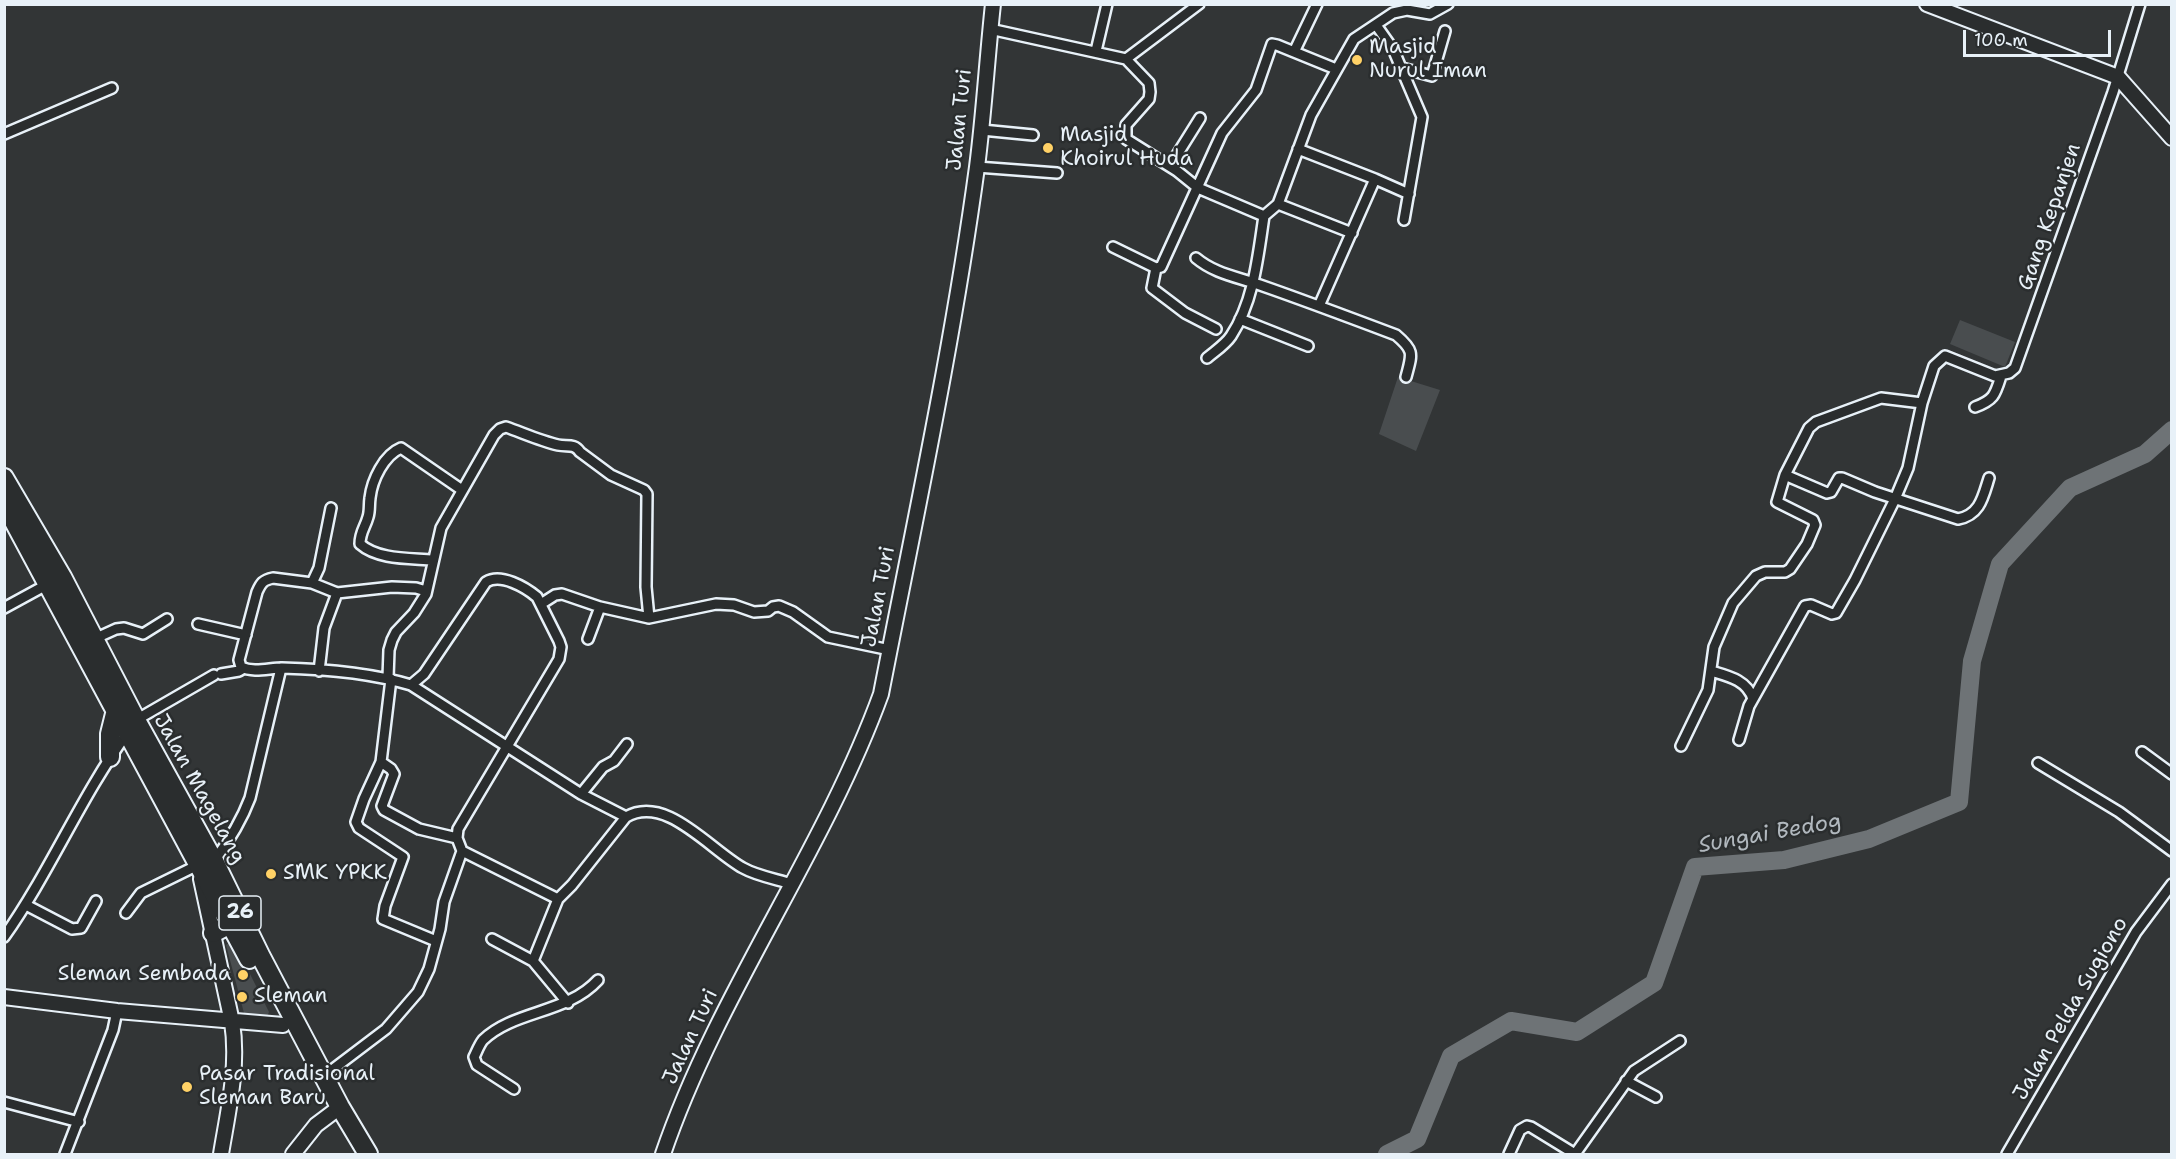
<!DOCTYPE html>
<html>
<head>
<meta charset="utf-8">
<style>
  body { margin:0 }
  #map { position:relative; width:2176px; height:1159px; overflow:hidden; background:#323536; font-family:"Shantell Sans",sans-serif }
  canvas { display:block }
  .frame { position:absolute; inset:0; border:6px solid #e8f1f8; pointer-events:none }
  .scale { position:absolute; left:1963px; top:30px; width:148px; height:27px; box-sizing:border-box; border:3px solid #e8f1f8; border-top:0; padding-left:8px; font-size:18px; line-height:21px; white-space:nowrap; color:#e8f1f8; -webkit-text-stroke:4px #2a2d2e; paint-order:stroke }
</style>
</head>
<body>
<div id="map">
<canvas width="2176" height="1159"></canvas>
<div class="frame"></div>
<div class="scale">100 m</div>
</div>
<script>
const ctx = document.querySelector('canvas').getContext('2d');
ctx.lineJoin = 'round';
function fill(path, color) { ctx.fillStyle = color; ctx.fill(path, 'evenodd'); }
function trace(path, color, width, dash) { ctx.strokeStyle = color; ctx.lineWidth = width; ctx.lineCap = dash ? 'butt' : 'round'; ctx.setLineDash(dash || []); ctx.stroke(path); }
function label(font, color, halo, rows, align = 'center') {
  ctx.font = font + ' "Shantell Sans",sans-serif'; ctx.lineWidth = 5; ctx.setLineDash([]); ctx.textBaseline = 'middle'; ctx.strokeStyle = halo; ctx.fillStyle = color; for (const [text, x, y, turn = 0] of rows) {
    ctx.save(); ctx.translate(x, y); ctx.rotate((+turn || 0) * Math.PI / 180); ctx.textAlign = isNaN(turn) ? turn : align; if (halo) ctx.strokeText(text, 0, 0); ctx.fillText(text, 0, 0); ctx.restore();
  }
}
const green = new Path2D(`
  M1960 320 2015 342 2005 367 1950 344Z
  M1398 377 1440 390 1416 451 1379 434Z
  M230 942H234L269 1012 267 1017 247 1016 244 1013 226 945Z`);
const river = new Path2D(`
  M1387 1154 1417 1139 1451 1056 1511 1021 1577 1032 1654 983 1695 867 1784 860 1869 839 1959 802 1972 661 2000 564 2070 488 2145 454 2172 430`);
const street = new Path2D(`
  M1376 25 1393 49 1422 117 1404 220
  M990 29 1126 59 1149 83 1150 92 1149 99 1126 125V139L1177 171 1198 188 1264 216
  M1096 51 1107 4
  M1294 52 1317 4
  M1126 59 1199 4
  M1402 68 1432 76 1445 31
  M982 130 1033 135
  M4 134 112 88
  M1298 149 1375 179 1409 194
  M1170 166 1200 118
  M977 167 1057 173
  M1278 204 1352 233
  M1113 247 1156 268 1161 267 1222 133 1256 90 1272 44 1277 45 1336 69
  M1196 258C1215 274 1238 277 1260 285 1306 301 1351 318 1396 335 1415 351 1412 354 1406 377
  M1156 268 1152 288 1185 313 1216 329
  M1319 306 1375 179
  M1240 319 1308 346
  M1207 358C1215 351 1225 345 1231 336 1254 301 1258 256 1264 216L1278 204 1311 115 1354 39 1393 13 1407 10 1430 14 1448 4
  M1975 407C1994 400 1995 395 2001 376
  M1785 475 1809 428 1816 422 1881 398 1922 403
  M433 560C410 558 378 560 360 544 360 532 365 528 368 517 370 511 369 505 370 498 372 480 384 455 401 448L462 490
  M312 583 319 568 331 508
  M541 604 555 595 562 594 600 607 649 618 716 604 734 605 754 612 768 611 773 607 779 606 793 612 828 637 890 650
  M4 608 48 584
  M198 624 246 635
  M94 639 116 629 124 628 143 634 167 619
  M588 639 600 607
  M319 671 324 628 337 593
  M1711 671C1728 676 1747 680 1753 699
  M221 674 239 671 244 668
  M388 678 389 650 392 640 396 632 414 613 426 594 441 528 494 435 500 429 506 427C523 433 541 441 558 445 567 447 574 443 580 452L611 475 644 490 647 494 646 587 649 618
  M391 679 381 762 391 769 394 774 382 806 384 810 419 829 457 838
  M411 685 581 794 626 817
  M136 720 214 675
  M1739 740 1749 706 1805 606 1811 605 1832 614 1836 613 1855 580 1895 499 1908 468 1922 403 1934 366 1945 356 1995 376 2009 373 2015 368 2113 92 2140 4
  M1681 746 1708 690 1714 647 1733 603 1756 576 1765 572H1785L1790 569 1807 544 1815 525 1813 520 1777 502 1785 475 1827 493 1831 492 1839 478H1842L1875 492 1958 519C1980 515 1983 497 1989 478
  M2142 752 2172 774
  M381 762 364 799 356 822 359 828 403 857 385 906 383 919 436 941
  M2038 763 2119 812 2172 851
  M581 794 603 767 614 761 627 744
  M462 851 558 899 572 885 626 817C666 794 709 849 743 868 757 876 776 879 792 884
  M214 861C229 841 241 822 250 798L281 668
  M26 905 72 929 81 928 96 901
  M126 913 141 893 198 865
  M4 937C50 872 81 796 128 732
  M492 939 533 961 568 1003
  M533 961 558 899
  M324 1076 386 1029 418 992 429 969 440 929 444 902 462 851 457 838 458 829 559 659 561 647 559 641 537 597C525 587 501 573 486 582L424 674 411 685C371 673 325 669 282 668 269 668 254 673 241 667L239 660 257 592C261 583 263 580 273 578L312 583 337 593 392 587 416 588 426 591
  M1626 1081 1656 1097
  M514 1089 477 1065 474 1057C477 1051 479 1045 483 1040 514 1010 567 1014 598 980
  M4 1102 79 1122
  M65 1154 113 1030 117 1011
  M1509 1154 1520 1130 1527 1126 1531 1127 1575 1154
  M1575 1154 1634 1071 1680 1041
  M2007 1154 2136 932 2172 884`);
const secondary = new Path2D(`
  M1927 4 2118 77 2172 138
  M201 879 232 1022C239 1066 228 1111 221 1154
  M4 997 117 1011 283 1025
  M293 1154 316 1125 340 1107
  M663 1154C718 993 823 853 881 694 915 519 953 344 977 167 984 113 987 59 993 4`);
const highway = new Path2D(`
  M4 478 62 577 136 720 214 861 260 955 340 1107 368 1154
  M4 503 249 959
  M110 757V734L116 710
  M213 933 230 924`);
const markers = [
  [1357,60,6,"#ffd166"],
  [1048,148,6,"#ffd166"],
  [271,874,6,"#ffd166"],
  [243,975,6,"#ffd166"],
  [242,997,6,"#ffd166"],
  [187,1087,6,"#ffd166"]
];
const shields = [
  [240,913,42]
];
const shieldNames = [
  ["26",240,913]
];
const poiNames = [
  ["Masjid",1369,48],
  ["Nurul Iman",1369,72],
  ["Masjid",1060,136],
  ["Khoirul Huda",1060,160],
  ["SMK YPKK",283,874],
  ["Sleman Sembada",231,975,"right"],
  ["Sleman",254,997],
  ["Pasar Tradisional",199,1075],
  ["Sleman Baru",199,1099]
];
const streetNames = [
  ["Jalan Turi",960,120,-84],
  ["Gang Kepanjen",2050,217,-71],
  ["Jalan Turi",879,597,-79],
  ["Jalan Magelang",199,789,61],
  ["Jalan Pelda Sugiono",2071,1009,-60],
  ["Jalan Turi",691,1037,-65]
];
const waterNames = [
  ["Sungai Bedog",1770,834,-10]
];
fill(green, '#494d4f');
trace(river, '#6e7376', 18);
trace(street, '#e8f1f8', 14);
trace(secondary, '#e8f1f8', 18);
trace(highway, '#e8f1f8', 22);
trace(street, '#2a2d2e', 9);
trace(secondary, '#2a2d2e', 14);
trace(highway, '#2a2d2e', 18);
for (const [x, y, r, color] of markers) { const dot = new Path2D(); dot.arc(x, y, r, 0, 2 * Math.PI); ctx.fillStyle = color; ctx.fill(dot); trace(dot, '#2a2d2e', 2); }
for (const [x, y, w] of shields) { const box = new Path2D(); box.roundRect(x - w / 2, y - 17, w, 34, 4.5); ctx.fillStyle = '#2a2d2e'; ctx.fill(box); trace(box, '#e8f1f8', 1.5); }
label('bold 20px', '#e8f1f8', null, shieldNames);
label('21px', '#e8f1f8', '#2a2d2e', poiNames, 'left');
label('21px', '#e8f1f8', '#2a2d2e', streetNames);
label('italic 22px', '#b1b8be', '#2a2d2e', waterNames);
</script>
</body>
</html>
